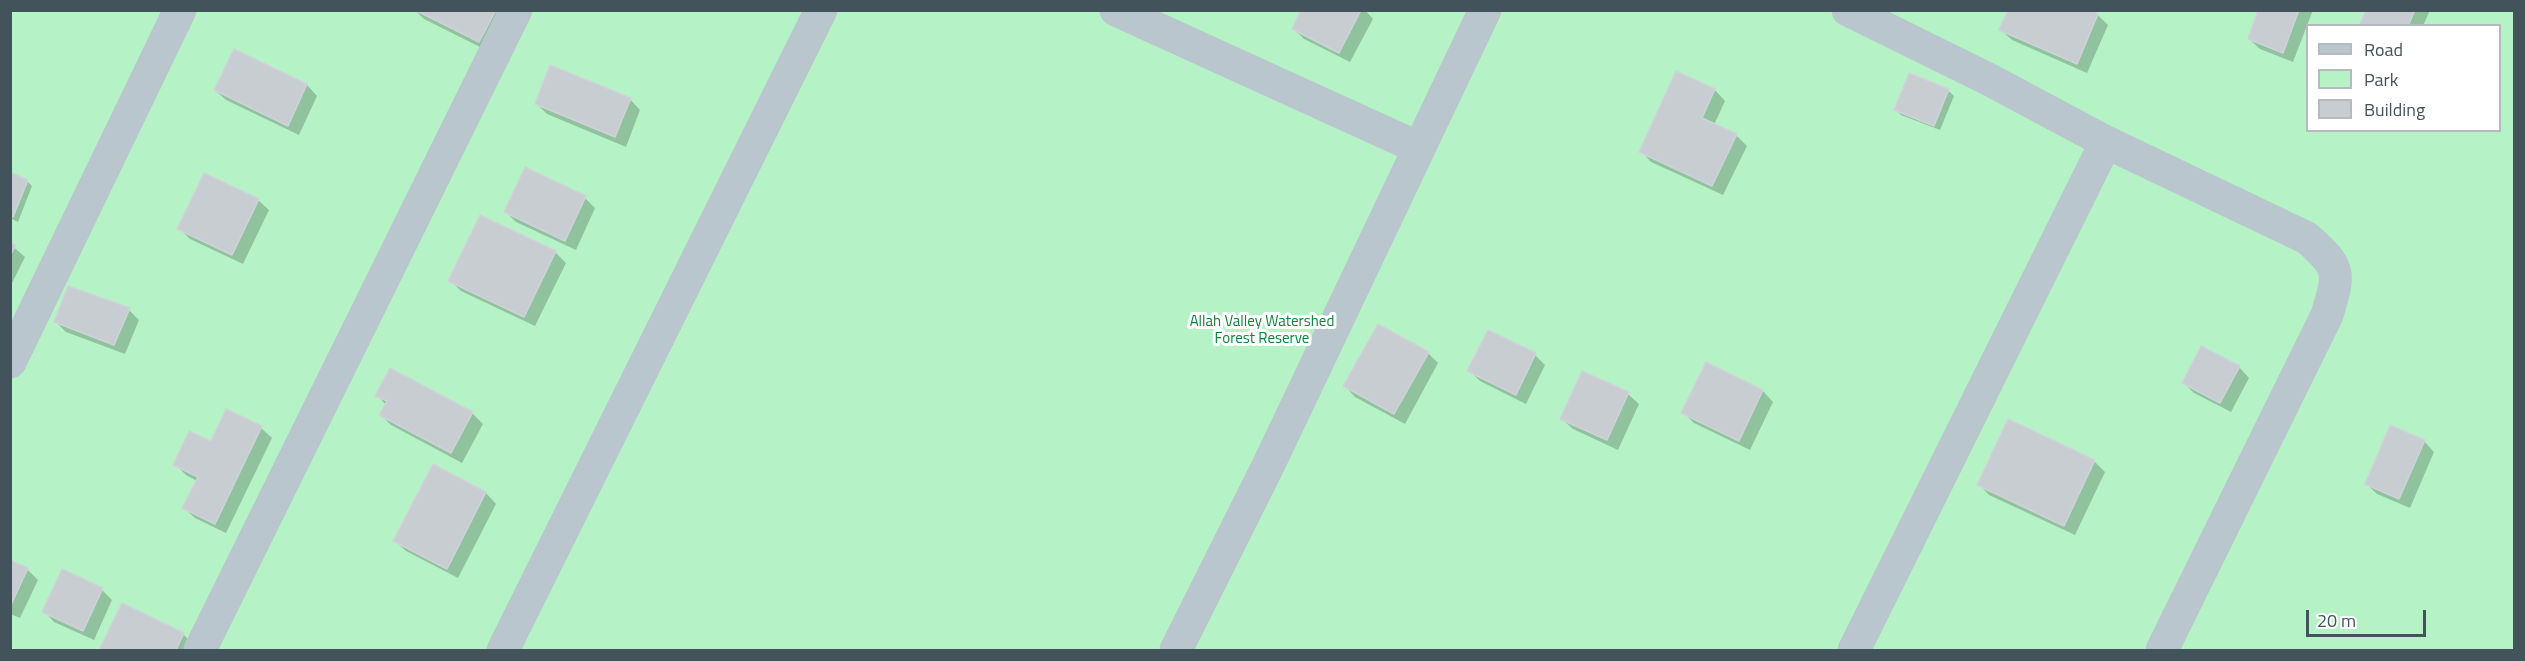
<!DOCTYPE html>
<html>
<head>
<meta charset="utf-8">
<style>
  body { margin:0 }
  #map { position:relative; width:2525px; height:661px; overflow:hidden; background:#efecec; font-family:"Titillium Web",sans-serif }
  canvas { display:block }
  .frame { position:absolute; inset:0; border:12px solid #43535b; pointer-events:none }
  .legend { position:absolute; left:2306px; top:24px; width:195px; height:108px; box-sizing:border-box; background:#fff; border:2px solid #b4babd; margin:0; padding:8px 10px; list-style:none; font-size:18px; color:#43535b }
  .legend li { display:flex; align-items:center; gap:12px; height:30px }
  .legend b { width:30px; border:2px solid #b4babd }
  .scale { position:absolute; left:2306px; top:610px; width:120px; height:27px; box-sizing:border-box; border:3px solid #43535b; border-top:0; padding-left:8px; font-size:18px; line-height:21px; white-space:nowrap; color:#43535b; -webkit-text-stroke:4px #fff; paint-order:stroke }
</style>
</head>
<body>
<div id="map">
<canvas width="2525" height="661"></canvas>
<div class="frame"></div>
<ul class="legend">
<li><b style="height:8px;background:#b9c6cd"></b>Road</li>
<li><b style="height:16px;background:#b5f3c6"></b>Park</li>
<li><b style="height:16px;background:#c8cdd2"></b>Building</li>
</ul>
<div class="scale">20 m</div>
</div>
<script>
const ctx = document.querySelector('canvas').getContext('2d');
ctx.lineJoin = 'round';
function fill(path, color) { ctx.fillStyle = color; ctx.fill(path, 'evenodd'); }
function trace(path, color, width, dash) { ctx.strokeStyle = color; ctx.lineWidth = width; ctx.lineCap = dash ? 'butt' : 'round'; ctx.setLineDash(dash || []); ctx.stroke(path); }
function label(font, color, halo, rows, align = 'center') {
  ctx.font = font + ' "Titillium Web",sans-serif'; ctx.lineWidth = 6; ctx.setLineDash([]); ctx.textBaseline = 'middle'; ctx.strokeStyle = halo; ctx.fillStyle = color; for (const [text, x, y, turn = 0] of rows) {
    ctx.save(); ctx.translate(x, y); ctx.rotate((+turn || 0) * Math.PI / 180); ctx.textAlign = isNaN(turn) ? turn : align; if (halo) ctx.strokeText(text, 0, 0); ctx.fillText(text, 0, 0); ctx.restore();
  }
}
const green = new Path2D(`
  M11 11H2514V650H11ZM2308 26H2500V130H2308Z`);
const shadow = new Path2D(`
  M415 10H498L490 52 424 19Z
  M1303 10H1365L1373 19 1350 62 1304 39 1293 28Z
  M2260 10H2313L2293 62 2260 49 2249 39Z
  M2367 10H2430L2423 26H2360Z
  M2098 15 2108 25 2087 73 2012 40 2001 30Z
  M234 51 307 85 317 96 299 135 226 100 215 90Z
  M1677 73 1715 90 1725 101 1714 125 1736 135 1747 146 1723 195 1651 162 1641 151Z
  M1948 90 1954 96 1940 130 1901 115 1895 109Z
  M630 99 640 110 626 147 547 114 536 103Z
  M10 174 27 181 32 186 18 222 10 218Z
  M585 198 595 208 576 250 516 222 506 212Z
  M258 200 269 210 243 264 190 239 179 228Z
  M10 244 25 257 10 287Z
  M555 252 566 263 535 326 461 291 450 280Z
  M129 310 139 320 125 354 66 332 56 322Z
  M1428 353 1438 363 1405 424 1355 397 1345 386Z
  M1535 355 1545 365 1526 404 1480 381 1469 370Z
  M1707 364 1763 391 1773 402 1750 450 1694 423 1683 412Z
  M2239 367 2249 378 2231 412 2194 393 2183 382Z
  M1583 373 1628 394 1639 404 1618 450 1573 429 1562 419Z
  M377 395 472 413 483 424 462 463 391 425 381 415 386 405Z
  M2009 421 2094 461 2105 472 2075 535 1989 495 1979 484Z
  M261 428 272 438 226 533 195 518 184 508 197 481 186 475 175 464 212 443Z
  M2424 441 2434 452 2410 508 2377 494 2366 483Z
  M434 466 486 493 496 504 458 578 406 551 395 541Z
  M10 562 27 569 38 580 20 618 10 614Z
  M102 590 112 600 94 640 54 622 44 611Z
  M123 605 184 635 194 645 192 650H101Z`);
const building = new Path2D(`
  M415 10H496L479 42Z
  M1301 10H1361L1339 53 1292 29Z
  M2008 10H2092L2098 14 2077 64 1999 30Z
  M2258 10H2299L2283 53 2248 39Z
  M2366 10H2415L2408 26H2359Z
  M234 49 307 84 288 126 214 90Z
  M550 65 631 98 615 137 535 104Z
  M1676 71 1715 89 1702 118 1737 134 1712 186 1639 152Z
  M1909 73 1949 89 1934 126 1894 110Z
  M525 167 586 196 565 241 504 212Z
  M10 172 28 180 13 217 10 216Z
  M204 173 259 199 232 255 177 229Z
  M480 215 556 251 524 317 448 281Z
  M10 243 16 245 10 256Z
  M68 286 130 308 114 345 54 322Z
  M1378 324 1429 352 1394 414 1343 386Z
  M1488 330 1536 353 1516 395 1467 371Z
  M2201 346 2240 366 2220 403 2182 383Z
  M1706 362 1763 390 1739 441 1681 413Z
  M390 368 473 412 451 453 379 415 387 401 375 396Z
  M1582 371 1629 392 1607 440 1560 419Z
  M226 409 262 426 215 524 182 508 198 477 173 465 189 431 211 441Z
  M2008 419 2095 460 2064 526 1977 485Z
  M2390 425 2425 440 2399 499 2365 484Z
  M433 464 486 492 447 569 393 541Z
  M10 560 28 568 10 607Z
  M62 569 103 588 83 631 42 612Z
  M122 603 184 633 176 650H99Z`);
const minor = new Path2D(`
  M1116 10 1419 148
  M1848 10 1990 80 2106 142 2307 238C2341 268 2340 272 2327 315L2162 650
  M10 362 180 10
  M200 650 516 10
  M503 650 821 10
  M1176 650 1268 466 1485 10
  M1854 650 2106 142`);
const parkNames = [
  ["Allah Valley Watershed",1262,322],
  ["Forest Reserve",1262,339]
];
fill(green, '#b5f3c6');
fill(shadow, '#0003');
fill(building, '#c8cdd2');
trace(building, '#cfd3d9', 1.5);
trace(minor, '#b9c6cd', 33);
label('15px', '#0e833b', '#fff', parkNames);
</script>
</body>
</html>
